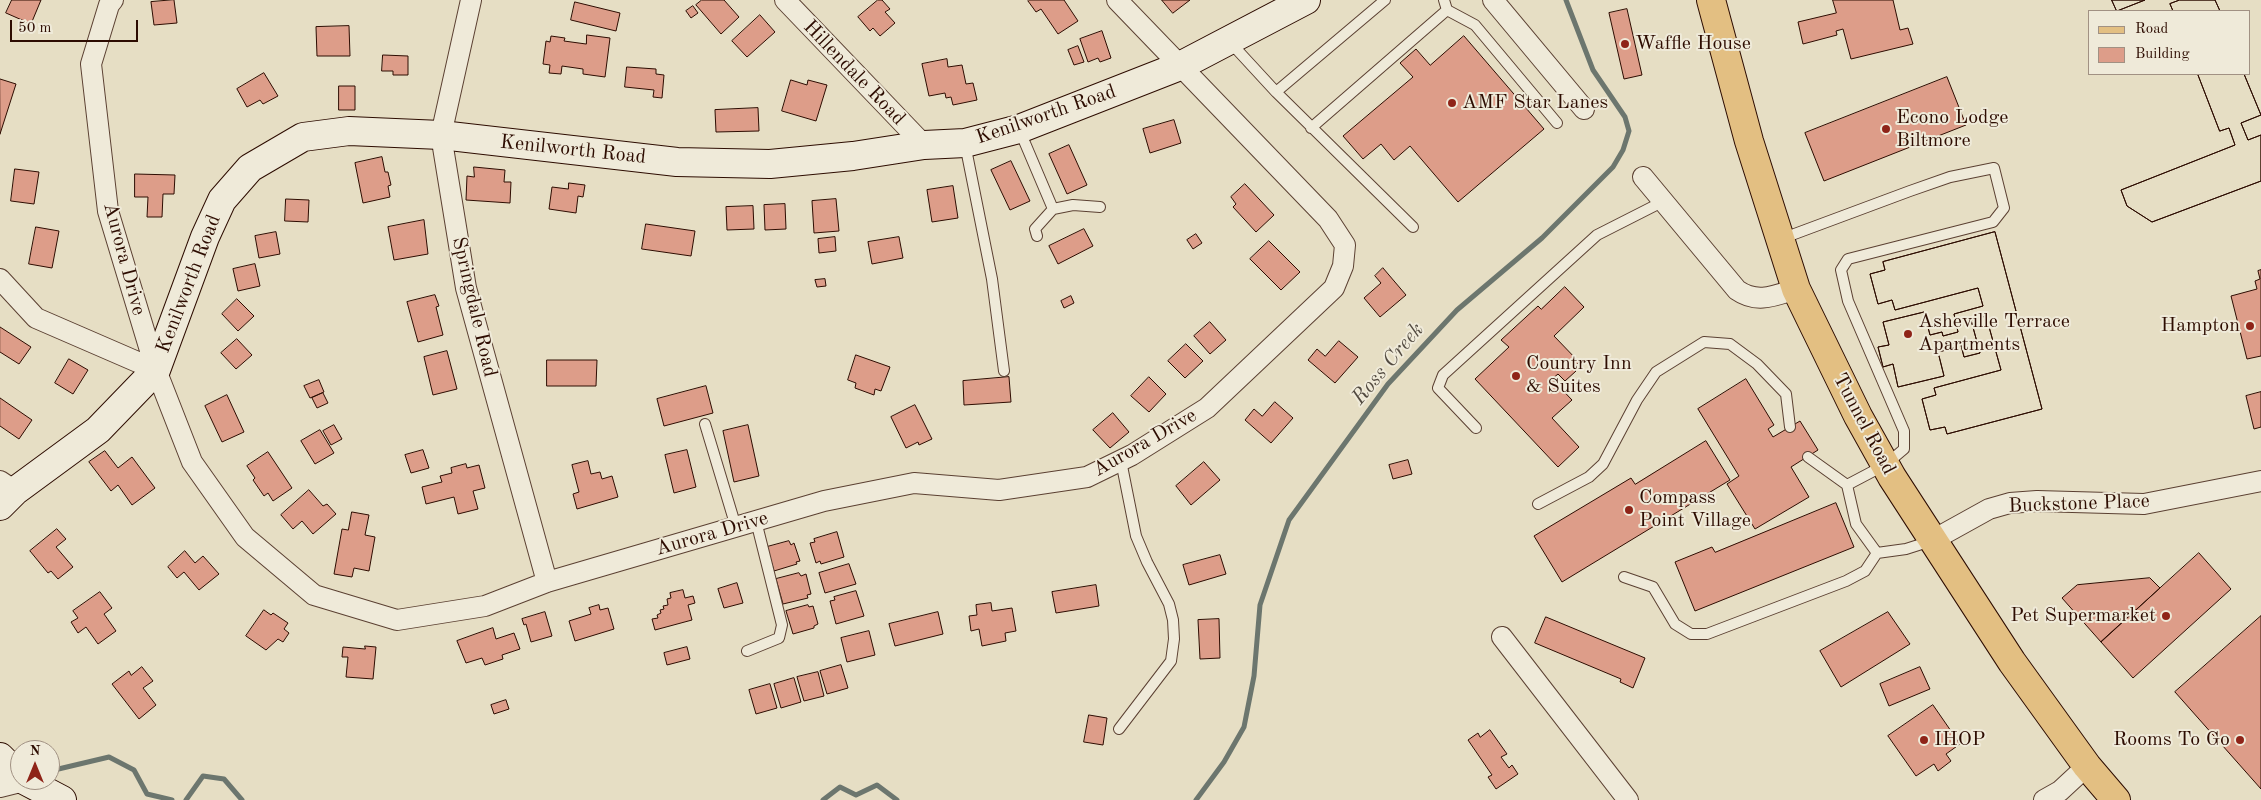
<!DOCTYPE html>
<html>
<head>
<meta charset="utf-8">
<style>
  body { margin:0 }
  #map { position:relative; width:2261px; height:800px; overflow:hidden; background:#e6dec4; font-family:"Old Standard TT",serif }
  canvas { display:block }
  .legend { position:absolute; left:2088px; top:10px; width:162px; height:65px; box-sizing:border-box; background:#efead9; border:1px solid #a19183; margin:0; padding:6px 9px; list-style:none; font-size:15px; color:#2d0c01 }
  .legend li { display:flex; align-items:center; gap:10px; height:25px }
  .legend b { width:25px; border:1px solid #a19183 }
  .north { position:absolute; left:10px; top:740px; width:50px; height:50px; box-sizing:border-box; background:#efead9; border:1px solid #a19183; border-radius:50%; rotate:0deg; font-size:14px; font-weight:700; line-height:20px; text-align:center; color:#2d0c01 }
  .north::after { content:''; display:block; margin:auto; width:18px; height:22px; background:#8f2418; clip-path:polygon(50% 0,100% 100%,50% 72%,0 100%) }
  .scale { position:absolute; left:10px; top:20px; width:128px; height:22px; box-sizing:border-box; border:2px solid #2d0c01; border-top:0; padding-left:6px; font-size:15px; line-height:18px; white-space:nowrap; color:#2d0c01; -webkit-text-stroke:4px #efead9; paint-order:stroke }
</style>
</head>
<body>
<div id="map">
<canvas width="2261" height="800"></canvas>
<ul class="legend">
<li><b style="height:6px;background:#e3bf82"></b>Road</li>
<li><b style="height:14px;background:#dd9d89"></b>Building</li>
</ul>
<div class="north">N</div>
<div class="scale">50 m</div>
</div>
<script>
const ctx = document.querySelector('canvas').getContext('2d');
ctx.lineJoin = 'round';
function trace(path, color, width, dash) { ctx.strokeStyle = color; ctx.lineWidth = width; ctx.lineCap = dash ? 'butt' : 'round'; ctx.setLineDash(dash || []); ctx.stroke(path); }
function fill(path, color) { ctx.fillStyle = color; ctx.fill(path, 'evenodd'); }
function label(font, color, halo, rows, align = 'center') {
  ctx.font = font + ' "Old Standard TT",serif'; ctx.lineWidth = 4; ctx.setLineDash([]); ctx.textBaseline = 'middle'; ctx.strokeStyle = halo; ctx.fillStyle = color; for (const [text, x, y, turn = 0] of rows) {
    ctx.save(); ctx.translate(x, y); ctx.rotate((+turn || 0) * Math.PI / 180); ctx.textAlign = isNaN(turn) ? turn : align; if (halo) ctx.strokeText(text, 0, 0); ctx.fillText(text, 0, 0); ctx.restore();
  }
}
const stream = new Path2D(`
  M50 771 109 757 134 770 147 794 172 800
  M186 800 203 776 224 779 242 800
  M823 800 840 787 856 795 877 785 897 800
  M1196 800 1224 762 1244 727 1254 676 1260 605 1289 520 1388 384 1457 310 1542 238 1613 167 1623 150 1629 131 1625 117 1593 70 1566 0`);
const building = new Path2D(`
  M12 0H41L31 24 6 13Z
  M174 0 177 23 154 25 151 2Z
  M702 0H724L739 17 721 34 696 5Z
  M878 0H882L890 9 885 12 895 23 880 36 873 28 870 31 858 17Z
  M1029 0H1064L1078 21 1058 34 1041 9 1036 12 1028 1Z
  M1162 0H1190L1173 13Z
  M1833 0H1893L1900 30 1908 28 1913 44 1851 59 1843 29 1836 31 1837 35 1803 44 1798 22 1836 13Z
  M2112 0H2145L2117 11Z
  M2112 0H2145L2117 11Z
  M2180 0H2215L2220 11H2173L2170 4Z
  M2180 0H2215L2220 11H2173L2170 4Z
  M575 2 620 13 616 31 571 20Z
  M693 6 698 13 691 18 686 11Z
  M1627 9 1642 75 1624 79 1609 13Z
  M760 15 775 32 747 57 732 41Z
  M349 26 350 56H317L316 27Z
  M1102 31 1111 58 1100 62 1098 58 1088 62 1080 39Z
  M587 35 610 38 605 77 583 74V69L562 66 561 74 549 73 550 65 543 64 546 41 550 42 551 36 565 38 564 41 586 44Z
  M1464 36 1544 129 1458 202 1410 146 1394 160 1381 144 1363 159 1343 136 1413 77 1400 63 1416 49 1430 65Z
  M1078 46 1084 62 1074 65 1068 50Z
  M383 55 408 56V75H393V71H382Z
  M947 59 948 67 962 65 966 84 973 83 977 100 953 105 951 97 946 98 945 93 929 96 922 64Z
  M627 67 656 69V74L664 75 662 98 653 97 654 90 625 87Z
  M264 73 278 96 263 104 260 100 247 107 237 89Z
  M2198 74H2244L2261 115 2241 123 2248 140 2261 135V181L2152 222 2127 206 2121 190 2235 145 2229 128 2220 131Z
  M2198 74H2244L2261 115 2241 123 2248 140 2261 135V181L2152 222 2127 206 2121 190 2235 145 2229 128 2220 131Z
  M1947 77 1966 125 1824 181 1805 133Z
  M0 79 16 84 0 134Z
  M791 80 807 85 808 80 827 85 816 121 782 111Z
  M339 86H355V110H339Z
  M758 108 759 131 716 132 715 110Z
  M1174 120 1181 143 1150 153 1143 129Z
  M1069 145 1087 185 1067 194 1049 154Z
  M382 157 385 172H388L391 185 388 186 390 197 363 203 355 163Z
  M1011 161 1030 201 1010 210 991 170Z
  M474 167 505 170 504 182H511L510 203 466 200 467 176 474 177Z
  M15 169 39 172 34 204 11 201Z
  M135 174 175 175 174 194H163L162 217H147L148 197H135Z
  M569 183 585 185 583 197 578 196 576 213 549 209 552 187 568 189Z
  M1245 184 1274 215 1256 232 1233 207 1236 204 1231 197Z
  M953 186 958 218 932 222 927 190Z
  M286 199 309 200 308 222 285 221Z
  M836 199 839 231 814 233 812 201Z
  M785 204 786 229 765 230 764 205Z
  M753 206 754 229 727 230 726 207Z
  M424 220 428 254 394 260 388 227Z
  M646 224 695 231 691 256 642 249Z
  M36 227 59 231 52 268 29 264Z
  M1084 229 1093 246 1058 264 1049 246Z
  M276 232 280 254 259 258 255 236Z
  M1995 232 2042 409 1947 434 1945 427 1930 430 1922 399 1936 395 1934 388 2001 370 1986 316 1971 320 1980 353 1964 357 1960 341 1949 344 1950 349 1938 352 1944 376 1898 387 1893 364 1883 367 1878 347 1889 345 1883 322 1924 312 1930 335 1942 332 1943 336 1958 332 1954 314 1983 306 1978 288 1895 310 1892 300 1878 304 1870 274 1885 270 1883 262Z
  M1995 232 2042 409 1947 434 1945 427 1930 430 1922 399 1936 395 1934 388 2001 370 1986 316 1971 320 1980 353 1964 357 1960 341 1949 344 1950 349 1938 352 1944 376 1898 387 1893 364 1883 367 1878 347 1889 345 1883 322 1924 312 1930 335 1942 332 1943 336 1958 332 1954 314 1983 306 1978 288 1895 310 1892 300 1878 304 1870 274 1885 270 1883 262Z
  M1196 234 1202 243 1193 249 1187 240Z
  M835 237 836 251 819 253 818 239Z
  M899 237 903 258 872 264 868 242Z
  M1269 241 1300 272 1281 290 1250 259Z
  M255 264 260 286 238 291 233 269Z
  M1383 268 1406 295 1380 317 1364 298 1381 283 1375 276Z
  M2261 270V356L2247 359 2231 296 2257 289 2255 281 2260 279 2258 271Z
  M825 279 826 286 817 287 815 280Z
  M1565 287 1584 307 1554 336 1579 362 1573 368 1576 371 1565 381 1558 374 1552 379 1572 400 1552 418 1579 447 1558 467 1475 379 1509 347 1501 340 1538 306 1541 309Z
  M435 295 439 306 436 307 443 335 418 342 407 302Z
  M1071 296 1074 303 1064 308 1061 301Z
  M237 299 254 316 238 331 222 314Z
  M1210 322 1226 340 1210 354 1194 336Z
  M0 327 31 347 19 364 0 352Z
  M237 339 252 355 236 369 221 353Z
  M1339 341 1358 357 1335 383 1308 360 1317 349 1325 356Z
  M1186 344 1203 361 1185 378 1168 361Z
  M447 351 457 389 433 395 424 357Z
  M856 355 890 367 881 391 875 389 874 395 855 388 856 383 848 380Z
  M69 359 88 370 73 394 55 383Z
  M547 360H597L596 386H547Z
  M1009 377 1011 402 964 405 963 381Z
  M1149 377 1166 394 1149 412 1131 396Z
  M1746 379 1774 425 1768 429 1773 437 1800 421 1818 450 1791 467 1809 497 1755 529 1727 484 1739 476 1698 409Z
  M319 380 324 392 310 398 304 386Z
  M706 386 713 413 664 426 657 399Z
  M2261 392V427L2254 429 2246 396Z
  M323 393 328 403 317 408 312 398Z
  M227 395 244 432 222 442 205 406Z
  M0 398 32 420 19 439 0 426Z
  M1275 402 1293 418 1271 443 1245 420 1254 409 1262 416Z
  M915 405 932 439 919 445 918 442 906 448 891 417Z
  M1113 413 1129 432 1110 448 1093 430Z
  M334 425 342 439 331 445 323 431Z
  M748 425 759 476 734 482 723 431Z
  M320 430 334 453 315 464 301 441Z
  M1706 441 1730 480 1562 582 1534 536 1631 478 1635 484Z
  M423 450 429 468 411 473 405 455Z
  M687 450 696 487 674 493 665 455Z
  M105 451 118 468 132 457 155 488 132 505 118 485 111 491 89 462Z
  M268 452 292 488 273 501 268 493 264 496 253 480 255 478 247 466Z
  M1408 460 1412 474 1393 479 1389 465Z
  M588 461 591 474 600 472 602 479 612 476 618 497 577 509 573 494 579 492 572 465Z
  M1204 462 1220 480 1191 505 1176 486Z
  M466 464 467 468 479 465 485 488 473 491 478 509 458 514 454 497 426 504 422 487 442 482 440 476 452 473 451 468Z
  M309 490 323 506 327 504 336 514 313 534 302 521 293 529 281 515Z
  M1836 503 1854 547 1695 611 1675 562 1712 547 1715 552Z
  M352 512 369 515 365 535 375 537 369 571 354 568 352 577 334 574 342 529 348 530Z
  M57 529 66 539 56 547 73 567 58 579 51 571 48 573 30 551Z
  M837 532 844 557 821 564 820 561 816 563 810 543 815 542 814 539Z
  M789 541 791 545 794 543 800 561 796 562 797 564 774 571 767 547Z
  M185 551 195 563 203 556 219 574 199 590 184 572 177 578 168 567Z
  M2199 553 2231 589 2133 678 2101 642Z
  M1220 555 1226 574 1189 585 1183 565Z
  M849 564 856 584 825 593 819 573Z
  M799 573 801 576 806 574 811 594 807 595 808 598 783 604 776 579Z
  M2150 578 2160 588 2101 642 2062 598 2077 585Z
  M737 583 743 603 724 608 718 589Z
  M1096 585 1099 606 1056 613 1052 592Z
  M683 590 685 598 693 596 695 603 688 605 692 620 655 630 652 619 658 618 657 615 661 613 660 610 664 609 663 606 668 605 667 599 671 598 670 593Z
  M856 591 864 616 836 624 830 601 835 600 834 597Z
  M100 592 112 608 104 614 116 631 98 644 86 627 78 633 71 622 78 618 73 611Z
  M991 603 992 611 1012 608 1016 631 1005 633 1006 641 982 646 979 629 971 631 969 616 977 615 976 605Z
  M599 605 600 610 608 608 614 629 575 641 569 621 591 614 589 608Z
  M808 605 809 607 813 606 818 624 814 626V628L793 634 786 611Z
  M264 610 271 615 273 613 288 623 284 629 289 633 283 642 278 639 266 650 246 636Z
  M545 612 552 636 531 642 526 624 524 625 522 619Z
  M938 612 943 634 895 646 889 624Z
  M1888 612 1910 644 1841 687 1820 651Z
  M2261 616V789L2175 692Z
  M1546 617 1645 658 1633 688 1620 682 1621 679 1535 643Z
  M1219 619 1220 658 1200 659 1198 620Z
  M493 628 496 639 514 633 520 649 502 655 503 659 485 665 482 658 466 663 457 641Z
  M869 631 875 655 847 662 841 638Z
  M365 646 376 647 373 679 346 677 348 657H342L343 647 365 649Z
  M687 647 690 659 667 665 664 653Z
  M841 665 848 688 827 694 820 671Z
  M142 667 153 681 143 688 156 705 139 719 112 684 129 671 131 675Z
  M1920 667 1930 689 1889 706 1880 684Z
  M818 672 824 696 804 701 797 677Z
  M794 678 801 702 781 708 774 684Z
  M770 684 777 708 756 714 749 690Z
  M506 700 509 709 494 714 491 705Z
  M1933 705 1960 744 1946 754 1951 761 1938 771 1934 764 1916 776 1888 736Z
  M1089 715 1107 718 1103 745 1084 742Z
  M1490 730 1507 754 1501 757 1509 768 1512 765 1518 774 1496 789 1488 777 1492 775 1468 740 1478 733 1480 737Z`);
const lane = new Path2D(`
  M1447 10 1475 25 1557 123
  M1229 41 1276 92 1385 0
  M1276 92 1413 227
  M1311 128 1447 10 1444 0
  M1019 129 1053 209 1073 205 1100 207
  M965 144 992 279 1004 371
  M1037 236 1035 229 1053 209
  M1781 239 1910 191 1950 177 1994 168 2004 208 1993 222 1848 259 1841 270 1848 301 1904 431V449L1885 465 1847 485 1808 457
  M705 424 736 527
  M1476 428 1438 388 1443 375 1597 235 1664 201
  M1847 485 1856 524 1877 553 1906 549 1931 541
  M1538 504 1589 477 1603 464 1637 400 1656 372 1704 342 1730 344 1757 364 1786 394 1790 427
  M1624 577 1653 587 1675 624 1691 634H1707L1846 581 1865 571 1877 553
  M747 651 779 638 782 625 756 521
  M1119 729 1171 661 1174 639 1173 620 1169 604 1147 562 1136 536 1121 461`);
const street = new Path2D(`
  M113 0 109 5 91 64 108 211 156 370 192 462 245 537 314 595 397 620 485 606 547 582 824 501 914 483 999 490 1087 477 1132 455 1207 408 1334 288 1343 266 1345 245 1328 219 1117 0
  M471 0 441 135 466 288 547 582
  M785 0 924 145
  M1493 0 1584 109
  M1643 177 1737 290C1757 304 1774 296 1796 289
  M0 279 36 318 156 370
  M0 481 15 491
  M1933 540 1989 509 2010 503 2037 501 2144 504 2261 481
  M1502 637 1628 800
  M0 787 24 781
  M2044 800 2060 791 2087 766`);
const secondary = new Path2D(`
  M0 506 15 491 98 430 156 370 205 237 222 200 250 168 303 137 349 131 441 135 677 162 770 164 853 156 924 145 965 143 1019 129 1180 66 1306 0
  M0 757 20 777
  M24 780 62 800`);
const primary = new Path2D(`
  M1711 0 1749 141 1796 289 1858 416 1892 477 2012 662 2087 766 2116 800`);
const markers = [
  [1625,44,5,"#8f2418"],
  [1452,103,5,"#8f2418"],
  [1886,129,5,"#8f2418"],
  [2250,326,5,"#8f2418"],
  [1908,334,5,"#8f2418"],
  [1516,376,5,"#8f2418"],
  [1629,510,5,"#8f2418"],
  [2166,616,5,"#8f2418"],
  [1924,740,5,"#8f2418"],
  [2240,740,5,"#8f2418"]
];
const poiNames = [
  ["Waffle House",1635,44],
  ["AMF Star Lanes",1462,103],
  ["Econo Lodge",1896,118],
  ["Biltmore",1896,141],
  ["Asheville Terrace",1918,322],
  ["Apartments",1918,345],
  ["Hampton",2240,326,"right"],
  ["Country Inn",1526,364],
  ["& Suites",1526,387],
  ["Compass",1639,498],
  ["Point Village",1639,521],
  ["Pet Supermarket",2156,616,"right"],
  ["IHOP",1934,740],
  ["Rooms To Go",2230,740,"right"]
];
const streetNames = [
  ["Hillendale Road",854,73,46],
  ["Kenilworth Road",1046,115,-19],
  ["Kenilworth Road",573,150,6],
  ["Aurora Drive",124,259,75],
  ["Kenilworth Road",189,284,-69],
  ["Springdale Road",474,307,77],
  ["Tunnel Road",1864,424,62],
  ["Aurora Drive",1145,443,-30],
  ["Buckstone Place",2079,504,-2],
  ["Aurora Drive",712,534,-16]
];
const waterNames = [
  ["Ross Creek",1388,364,-50]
];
trace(stream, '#6c766e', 5);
fill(building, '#dd9d89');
trace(building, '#2d0c01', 1);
trace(lane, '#5b4032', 12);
trace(street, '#5b4032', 22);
trace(secondary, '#2d0c01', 30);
trace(primary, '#2d0c01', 30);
trace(lane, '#efead9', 10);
trace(street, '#efead9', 20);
trace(secondary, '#efead9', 28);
trace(primary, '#e3bf82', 28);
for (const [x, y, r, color] of markers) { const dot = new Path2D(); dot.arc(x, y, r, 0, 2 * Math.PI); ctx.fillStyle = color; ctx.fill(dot); trace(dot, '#efead9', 2); }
label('20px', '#2d0c01', '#efead9', poiNames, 'left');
label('20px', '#2d0c01', '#efead9', streetNames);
label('italic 21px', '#524a40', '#efead9', waterNames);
</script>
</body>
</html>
